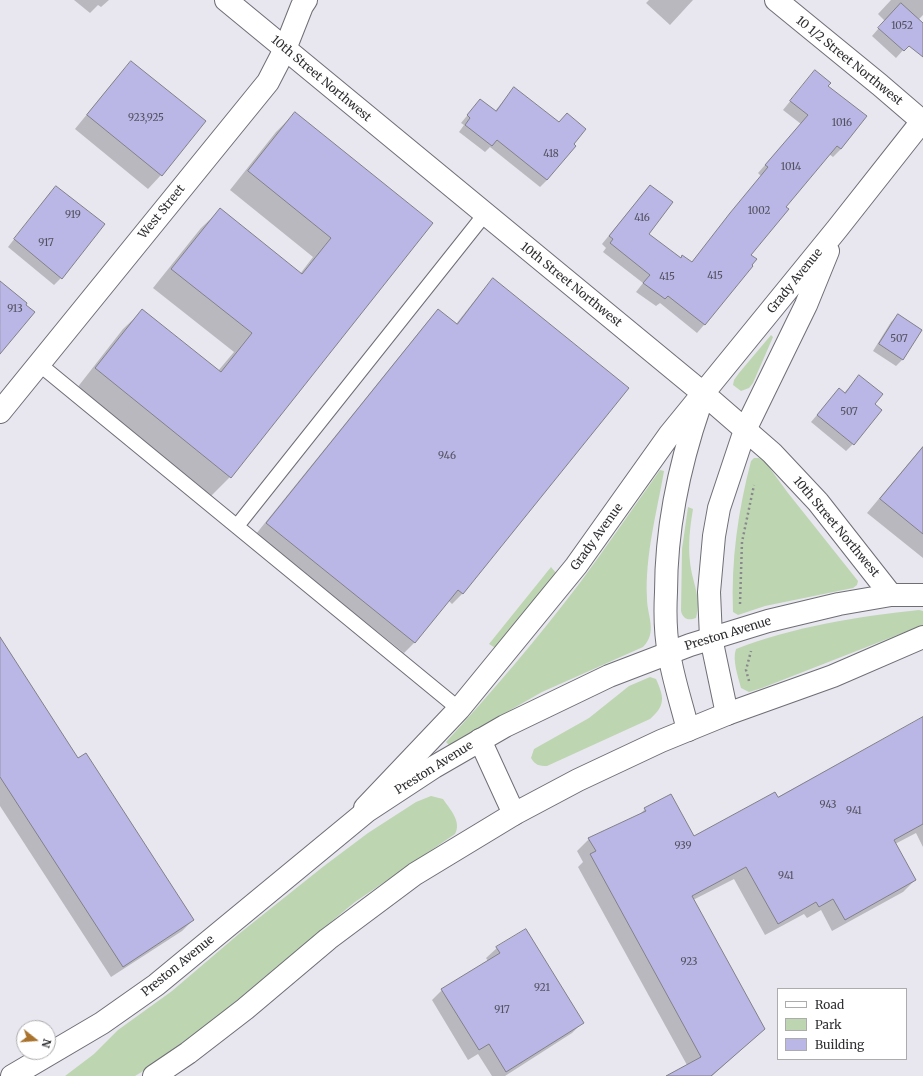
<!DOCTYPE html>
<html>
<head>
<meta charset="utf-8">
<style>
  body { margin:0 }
  #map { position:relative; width:923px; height:1076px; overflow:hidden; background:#e8e7ef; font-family:Merriweather,serif }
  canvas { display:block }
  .legend { position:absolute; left:777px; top:988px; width:130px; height:72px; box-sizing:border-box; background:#fff; border:1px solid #acacad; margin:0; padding:5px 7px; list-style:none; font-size:12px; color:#2f2f32 }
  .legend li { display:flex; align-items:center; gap:8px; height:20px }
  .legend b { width:20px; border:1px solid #acacad }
  .north { position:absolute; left:16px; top:1020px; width:40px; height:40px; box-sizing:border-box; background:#fff; border:1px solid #acacad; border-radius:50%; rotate:107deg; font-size:11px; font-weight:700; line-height:16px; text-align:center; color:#2f2f32 }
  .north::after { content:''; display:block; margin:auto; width:14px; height:18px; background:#a9732e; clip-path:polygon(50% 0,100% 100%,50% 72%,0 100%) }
</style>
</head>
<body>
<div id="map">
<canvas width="923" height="1076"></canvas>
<ul class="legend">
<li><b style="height:5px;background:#fff"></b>Road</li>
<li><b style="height:11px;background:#bdd6b1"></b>Park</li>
<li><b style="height:11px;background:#bab6e5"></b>Building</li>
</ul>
<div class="north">N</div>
</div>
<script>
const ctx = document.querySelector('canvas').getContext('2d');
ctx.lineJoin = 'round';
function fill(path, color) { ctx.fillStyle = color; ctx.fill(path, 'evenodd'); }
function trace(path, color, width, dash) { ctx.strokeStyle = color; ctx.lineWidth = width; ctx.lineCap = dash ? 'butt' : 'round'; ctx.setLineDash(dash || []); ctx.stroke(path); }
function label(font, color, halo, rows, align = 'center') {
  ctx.font = font + ' Merriweather,serif'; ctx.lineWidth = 3; ctx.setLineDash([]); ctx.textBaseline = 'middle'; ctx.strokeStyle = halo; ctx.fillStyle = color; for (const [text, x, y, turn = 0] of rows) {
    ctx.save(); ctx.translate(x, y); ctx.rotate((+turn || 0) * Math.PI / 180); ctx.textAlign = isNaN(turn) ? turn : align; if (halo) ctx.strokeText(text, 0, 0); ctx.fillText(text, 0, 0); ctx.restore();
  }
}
const green = new Path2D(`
  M771 335 773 337 753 383 749 388 741 391 733 385 734 380 739 373Z
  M754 458H759L766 463 788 493 858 581 857 585 853 588 765 606 738 615 733 612C731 560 738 511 751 461Z
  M660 470 664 471C657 512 645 555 647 598 647 616 658 632 643 647L542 692 449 745 446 742C493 691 537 639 579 584 607 546 633 508 660 470Z
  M688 507 693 509C690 527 688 544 690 562 692 582 702 598 696 618 688 621 683 619 681 611L682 549Z
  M551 567 557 574 497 649 489 644Z
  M919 610 923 611V625L762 688 749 692 741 688C738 676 732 660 736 649 792 627 860 616 919 610Z
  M650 677 656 679C664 697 666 705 650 719L547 766C539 766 535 765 531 758L534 749 589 718 629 686Z
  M431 796 443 799C450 809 462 822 455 834L355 902 267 975 216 1018 150 1067 135 1076H65L94 1054 118 1030 172 991 240 933 324 866 368 833 416 802Z`);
const shadow = new Path2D(`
  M74 0H109L101 7 98 5 90 13Z
  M649 0H693L670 25 646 3Z
  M891 0H923V15L918 20 923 25V28L896 58 872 36 885 21 878 14Z
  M131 62 161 175 148 189 75 129 118 76Z
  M808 79 827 86 866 116 841 149 833 157 829 154 784 207 750 255 751 266 704 325 697 333 660 303 656 306 636 292 643 283 603 252 606 248 602 244 643 194 650 186 648 234 680 259 691 263 761 176 758 173 801 124 783 110Z
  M514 88 558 123 567 114 547 180 540 187 490 147 485 152 459 132 464 125 461 123 480 100 495 111Z
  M295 113 432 223 230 477 211 496 77 388 123 329 142 311 218 371 234 352 153 288 201 228 220 210 300 274 313 257 230 190 276 132Z
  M56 187 61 278 54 285 8 247 49 194Z
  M493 280 463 593 452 604 448 600 414 643 404 653 256 534 428 321 439 310 456 324 483 290Z
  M898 315 903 359 896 366 873 351 891 322Z
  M852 384 874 404 853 444 846 451 811 422 839 389 844 393Z
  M923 446V558L867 513Z
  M0 638 78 759 193 920 182 931 111 977 0 806Z
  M923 727V847L916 833 895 844 915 880 903 892 832 931 821 910 807 918 804 914 765 935 734 879 693 900 764 1029 712 1076H668L687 1065 578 867 583 862 577 851 589 839 638 816 645 809 694 838 777 799Z
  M497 948 582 1023 572 1033 505 1076H492L478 1054 468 1060 432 1000 442 990 488 961 486 958Z`);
const building = new Path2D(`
  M901 3 923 23V57L909 46 904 51 878 28Z
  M131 61 206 121 162 176 87 115Z
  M815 70 831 83 828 86 867 116 841 149 837 146 786 207 789 209 751 255 757 259 752 265 753 266 705 325 668 296 665 299 643 283 650 275 610 243 613 239 609 236 650 185 673 202 649 234 681 258 682 255 692 262 730 213 768 167 765 165 808 115 790 101Z
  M514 87 559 122 567 113 586 129 574 144 576 146 547 180 497 140 492 146 465 125 470 118 467 115 480 99 496 111Z
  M295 112 433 223 231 478 95 368 142 309 221 372 252 333 171 269 220 208 302 274 331 238 248 171Z
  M56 186 105 224 62 279 14 239Z
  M493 278 629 388 463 594 458 590 415 643 266 523 438 309 457 324Z
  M0 281 27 303 26 305 35 312 0 354Z
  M898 314 922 330 903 360 879 344Z
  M859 375 883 394 875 404 882 410 854 445 817 415 839 388 845 393Z
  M923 447V534L880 499Z
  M0 637 78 758 86 753 194 920 123 967 0 777Z
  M923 717V824L894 840 916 880 845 920 833 899 819 907 816 902 778 924 746 867 692 896 765 1029 711 1076H666L701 1057 590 854 596 851 588 838 646 811 644 808 671 794 694 836 775 792 778 797Z
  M526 929 584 1023 506 1072 489 1044 479 1050 441 989 500 953 496 947Z`);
const path = new Path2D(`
  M740 604 742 542 754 485
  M749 681 746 670 751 651`);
const service = new Path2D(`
  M39 364 459 709
  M237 526 485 214`);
const minor = new Path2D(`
  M776 0 880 85 923 122
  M0 412 268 82 285 49 302 6 306 0
  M480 740 514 814`);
const secondary = new Path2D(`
  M226 0 704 394 772 453 818 502 891 595
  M727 714 711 638 709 592 714 536 719 508 745 430 806 305 828 251
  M688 730C682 705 673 679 669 653 665 633 665 612 666 592 666 527 679 466 700 405
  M365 808 459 709 576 566 670 434 837 229 923 120`);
const primary = new Path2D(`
  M12 1076 102 1023 156 985 367 811 434 767 505 726 609 676 690 645 768 621 839 604 891 595H923
  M154 1076 188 1053 245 1009 328 939 415 874 514 814 578 780 661 741 727 714 833 676 923 637`);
const numberNames = [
  ["1052",902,26],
  ["923,925",146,118],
  ["1016",842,123],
  ["418",551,154],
  ["1014",791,167],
  ["1002",759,211],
  ["919",73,215],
  ["416",642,218],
  ["917",46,243],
  ["415",715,276],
  ["415",667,277],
  ["913",15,309],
  ["507",899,339],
  ["507",849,412],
  ["946",447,456],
  ["943",828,805],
  ["941",854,811],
  ["939",683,846],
  ["941",786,876],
  ["923",689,962],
  ["921",542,988],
  ["917",502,1010]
];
const streetNames = [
  ["10 1/2 Street Northwest",849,61,39],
  ["10th Street Northwest",321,79,40],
  ["West Street",162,212,-51],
  ["Grady Avenue",795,281,-51],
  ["10th Street Northwest",571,285,39],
  ["10th Street Northwest",836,527,50],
  ["Grady Avenue",597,537,-54],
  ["Preston Avenue",728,634,-17],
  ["Preston Avenue",434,768,-32],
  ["Preston Avenue",178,966,-39]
];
fill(green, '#bdd6b1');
fill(shadow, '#0003');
fill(building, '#bab6e5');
trace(building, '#818088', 1);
trace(service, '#6e6e75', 16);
trace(minor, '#6e6e75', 24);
trace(secondary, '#6e6e75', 24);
trace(primary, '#6e6e75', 24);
trace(path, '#88888d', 2.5, [2, 3]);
trace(service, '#fff', 14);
trace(minor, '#fff', 22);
trace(secondary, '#fff', 22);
trace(primary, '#fff', 22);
label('10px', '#52515f', null, numberNames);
label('12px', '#2f2f32', '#fff', streetNames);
</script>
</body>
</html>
